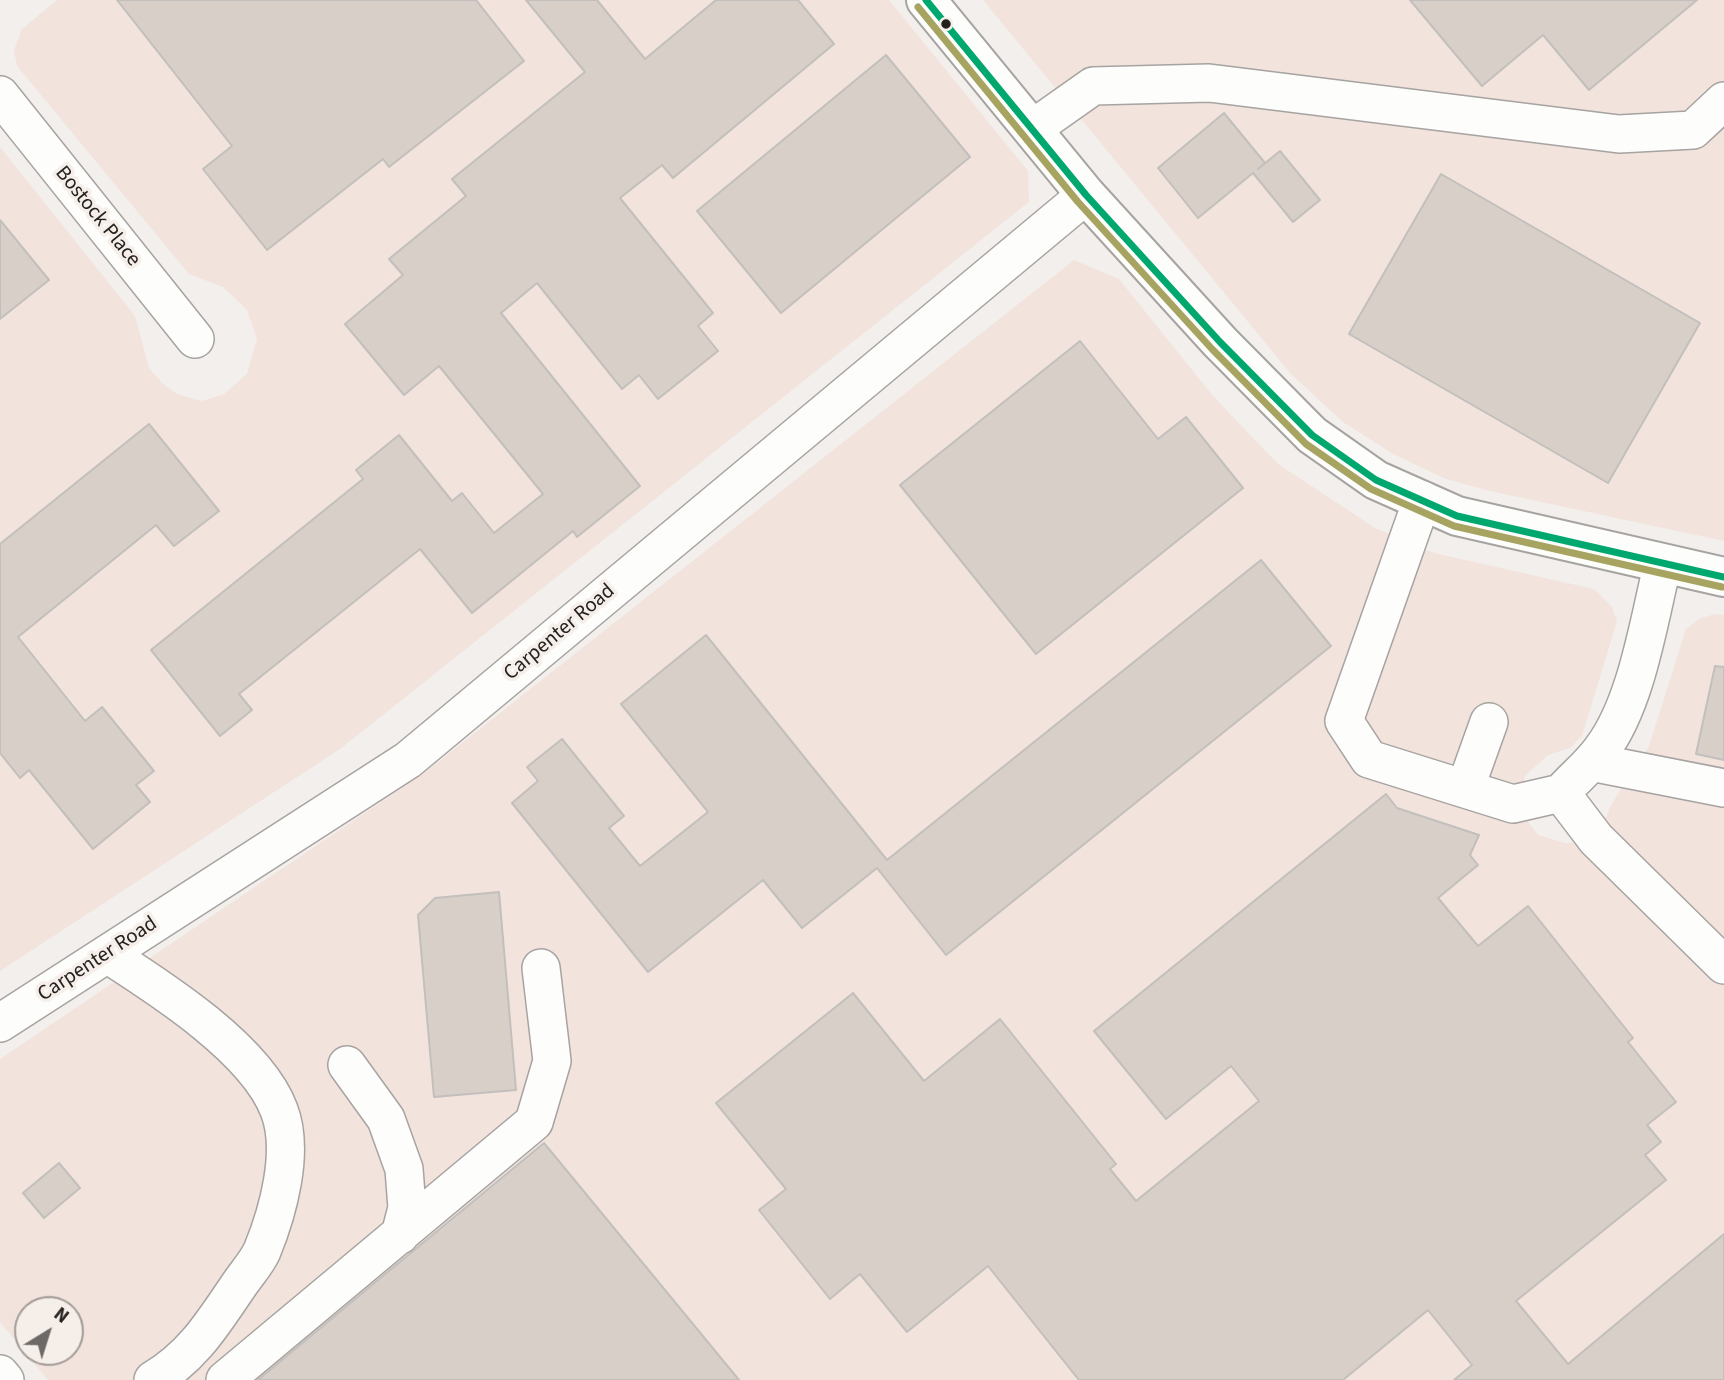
<!DOCTYPE html>
<html>
<head>
<meta charset="utf-8">
<style>
  body { margin:0 }
  #map { position:relative; width:1724px; height:1380px; overflow:hidden; background:#f3efec; font-family:"Source Sans 3",sans-serif }
  canvas { display:block }
  .north { position:absolute; left:14px; top:1296px; width:70px; height:70px; box-sizing:border-box; background:#f6eee9; border:2px solid #a29c98; border-radius:50%; rotate:38deg; font-size:19px; font-weight:700; line-height:28px; text-align:center; color:#24211f }
  .north::after { content:''; display:block; margin:auto; width:24px; height:32px; background:#6c6967; clip-path:polygon(50% 0,100% 100%,50% 72%,0 100%) }
</style>
</head>
<body>
<div id="map">
<canvas width="1724" height="1380"></canvas>
<div class="north">N</div>
</div>
<script>
const ctx = document.querySelector('canvas').getContext('2d');
ctx.lineJoin = 'round';
function fill(path, color) { ctx.fillStyle = color; ctx.fill(path, 'evenodd'); }
function trace(path, color, width, dash) { ctx.strokeStyle = color; ctx.lineWidth = width; ctx.lineCap = dash ? 'butt' : 'round'; ctx.setLineDash(dash || []); ctx.stroke(path); }
function label(font, color, halo, rows, align = 'center') {
  ctx.font = font + ' "Source Sans 3",sans-serif'; ctx.lineWidth = 7; ctx.setLineDash([]); ctx.textBaseline = 'middle'; ctx.strokeStyle = halo; ctx.fillStyle = color; for (const [text, x, y, turn = 0] of rows) {
    ctx.save(); ctx.translate(x, y); ctx.rotate((+turn || 0) * Math.PI / 180); ctx.textAlign = isNaN(turn) ? turn : align; if (halo) ctx.strokeText(text, 0, 0); ctx.fillText(text, 0, 0); ctx.restore();
  }
}
const industrial = new Path2D(`
  M57 0H889L1028 171 1029 202 340 749 0 971V147L135 316 149 368 162 383 177 394 202 401 224 394 247 374 257 339 247 310 223 287 189 274 17 66 14 50 22 29Z
  M983 0H1724V541L1490 491 1446 479 1393 454 1343 422 1291 374Z
  M1074 260 1119 279 1213 396 1278 464 1375 528 1434 553 1594 589 1612 607 1617 621 1582 736 1570 748 1548 755 1525 776 1520 799 1526 819 1538 835 1565 843 1578 842 1603 825 1611 805 1649 746 1686 629 1699 619 1715 614 1724 615V1380H48L0 1322V1059L424 773ZM28 1310H70V1352H28Z`);
const building = new Path2D(`
  M117 0H476L524 61 389 167 383 159 267 250 203 169 232 146Z
  M526 0H597L645 59 716 0H798L834 44 673 178 662 165 620 198 713 313 698 326 718 351 658 399 639 375 622 389 537 283 501 313 640 486 577 537 573 531 472 613 420 549 239 694 252 710 220 736 151 650 363 479 356 470 399 435 452 501 462 493 494 533 543 494 439 366 404 395 345 324 403 275 389 259 466 196 452 179 585 72Z
  M1410 0H1697L1589 90 1543 35 1482 86Z
  M886 55 970 157 781 313 697 211Z
  M1224 113 1265 163 1258 169 1280 151 1320 200 1293 222 1253 173 1198 218 1158 168Z
  M1441 174 1700 323 1608 483 1349 334Z
  M0 220 49 280 0 319Z
  M1080 341 1158 439 1186 417 1243 488 1036 654 900 485Z
  M149 424 219 511 174 546 156 525 18 637 85 721 102 707 154 771 136 785 150 802 93 849 29 770 20 778 0 753V544Z
  M1261 560 1331 646 946 955 877 868 802 928 763 880 648 972 512 803 538 781 527 767 562 739 624 816 609 828 640 866 708 812 621 704 706 635 887 860Z
  M1715 666 1724 667V760L1696 754Z
  M1386 794 1397 808 1479 835 1470 855 1478 865 1438 898 1478 946 1528 906 1633 1038 1628 1042 1676 1102 1647 1125 1661 1142 1645 1155 1666 1180 1516 1301 1568 1364 1724 1234V1380H1454L1472 1365 1428 1310 1343 1380H1079L988 1266 907 1332 860 1274 830 1299 759 1210 786 1189 716 1103 853 993 924 1081 1000 1019 1116 1164 1110 1169 1136 1201 1259 1101 1231 1066 1166 1119 1094 1031Z
  M499 892 516 1090 434 1097 418 915 435 898Z
  M544 1143 739 1380H258L384 1275Z
  M59 1163 80 1188 44 1218 23 1193Z`);
const minor = new Path2D(`
  M0 95 195 339
  M1032 129 1093 86 1209 83 1619 134 1693 130 1724 101
  M1422 500 1344 721 1369 759 1513 804 1561 793
  M1591 762 1724 788
  M1465 789 1489 722
  M1561 793C1574 778 1591 765 1602 749 1637 703 1649 619 1663 563
  M1561 793 1596 839 1724 965
  M107 954C160 988 256 1049 279 1110 295 1151 278 1212 262 1251 257 1262 248 1272 241 1282 214 1321 195 1355 153 1380
  M0 1023 408 760 1086 195
  M347 1065 386 1119 404 1169 407 1208 400 1235
  M0 1374 5 1380
  M225 1380 534 1122 552 1061 541 968`);
const major = new Path2D(`
  M926 0 1086 195 1220 342 1312 435 1376 480 1457 516 1724 577`);
const bus1 = new Path2D(`
  M926 0 1086 195 1220 342 1312 435 1376 480 1457 516 1724 577`);
const bus2 = new Path2D(`
  M918 7 1078 202 1212 349 1306 444 1371 489 1454 526 1722 587`);
const markers = [
  [946,24,6,"#24211f"]
];
const streetNames = [
  ["Bostock Place",97,217,51],
  ["Carpenter Road",560,633,-40],
  ["Carpenter Road",98,960,-33]
];
fill(industrial, '#f2e3dd');
fill(building, '#d8cfc8');
trace(building, '#c2bfbd', 2);
trace(minor, '#a6a3a1', 40);
trace(major, '#a6a3a1', 42);
trace(minor, '#fdfdfc', 37);
trace(major, '#fdfdfc', 38);
trace(bus1, '#00a76e', 7);
trace(bus2, '#a7a360', 7);
for (const [x, y, r, color] of markers) { const dot = new Path2D(); dot.arc(x, y, r, 0, 2 * Math.PI); ctx.fillStyle = color; ctx.fill(dot); trace(dot, '#f6eee9', 2.5); }
label('21px', '#24211f', '#f6eee9', streetNames);
</script>
</body>
</html>
